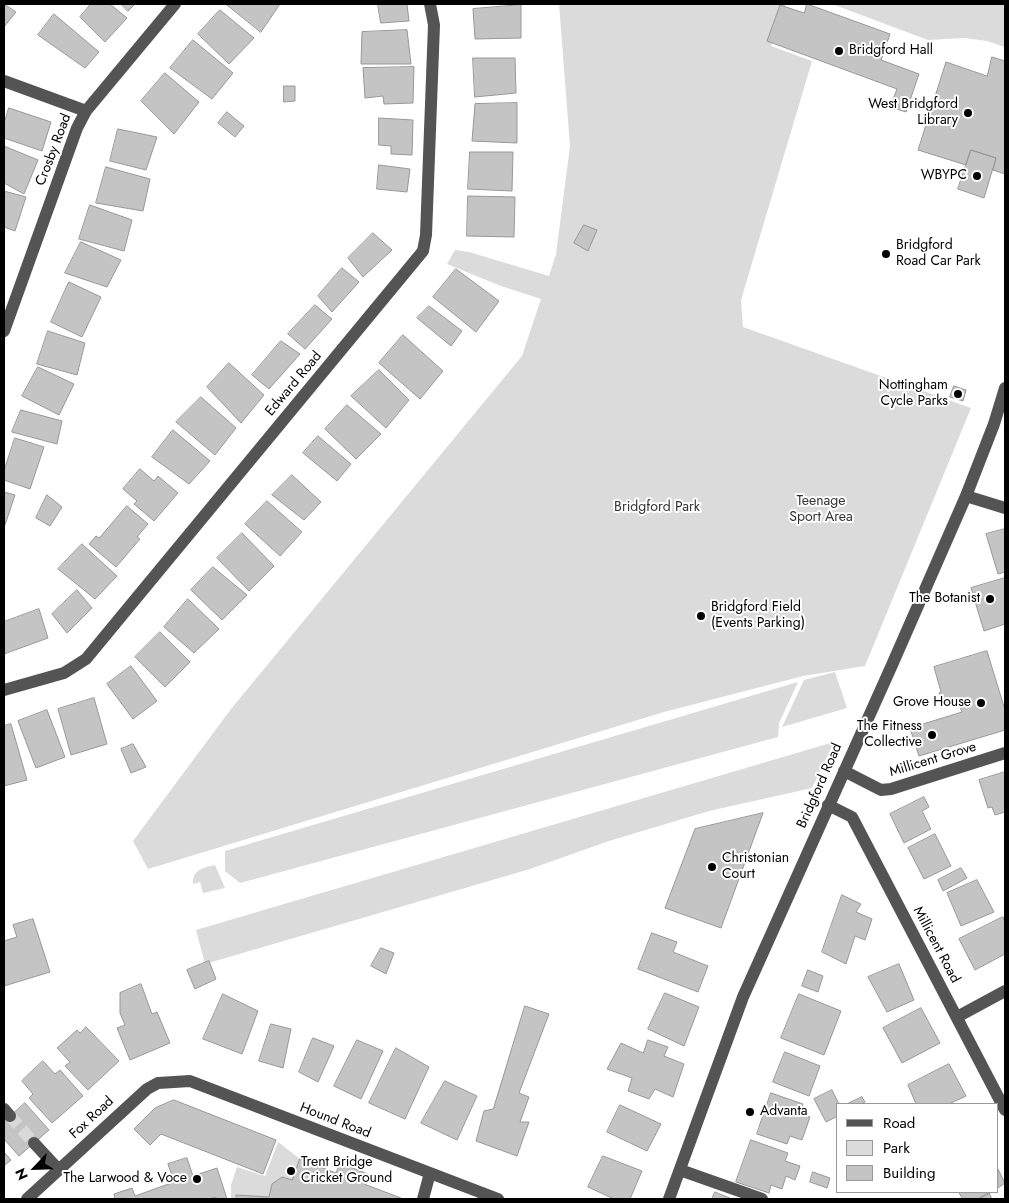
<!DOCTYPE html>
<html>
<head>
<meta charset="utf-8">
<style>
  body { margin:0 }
  #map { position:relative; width:1009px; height:1203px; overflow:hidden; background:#fff; font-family:Jost,sans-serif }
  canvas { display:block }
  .frame { position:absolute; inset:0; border:5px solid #000; pointer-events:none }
  .legend { position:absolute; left:836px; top:1103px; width:162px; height:90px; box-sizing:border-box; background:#fff; border:1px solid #999; margin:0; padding:6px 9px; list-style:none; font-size:15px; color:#000 }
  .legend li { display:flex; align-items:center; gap:10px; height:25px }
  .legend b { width:25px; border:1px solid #999 }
  .north { position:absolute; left:10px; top:1143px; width:50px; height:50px; -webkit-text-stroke:4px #fff; paint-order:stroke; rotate:246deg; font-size:14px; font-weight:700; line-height:20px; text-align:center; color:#000 }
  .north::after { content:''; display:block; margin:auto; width:18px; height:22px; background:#000; clip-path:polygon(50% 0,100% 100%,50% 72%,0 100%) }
</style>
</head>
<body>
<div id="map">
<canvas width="1009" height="1203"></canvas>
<div class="frame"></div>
<ul class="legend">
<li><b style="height:6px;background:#545454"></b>Road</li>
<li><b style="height:14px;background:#dbdbdb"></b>Park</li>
<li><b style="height:14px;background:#c4c4c4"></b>Building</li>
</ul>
<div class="north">N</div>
</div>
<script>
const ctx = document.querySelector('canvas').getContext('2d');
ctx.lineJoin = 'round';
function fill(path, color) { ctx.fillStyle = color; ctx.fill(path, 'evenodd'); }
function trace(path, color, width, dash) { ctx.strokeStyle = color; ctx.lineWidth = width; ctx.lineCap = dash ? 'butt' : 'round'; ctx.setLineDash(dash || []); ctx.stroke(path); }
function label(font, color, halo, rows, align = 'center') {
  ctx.font = font + ' Jost,sans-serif'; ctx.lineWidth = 4; ctx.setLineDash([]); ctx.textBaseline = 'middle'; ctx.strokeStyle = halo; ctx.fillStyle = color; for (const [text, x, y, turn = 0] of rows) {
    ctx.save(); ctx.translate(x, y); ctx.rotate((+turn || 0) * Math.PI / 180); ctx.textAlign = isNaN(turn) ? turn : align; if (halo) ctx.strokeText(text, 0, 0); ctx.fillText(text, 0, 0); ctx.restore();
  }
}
const green = new Path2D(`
  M559 4H786L771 46 812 61 741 300 743 327 971 408 865 666 803 676 664 712 148 869 133 841 231 709 522 356 541 299 501 286 447 264 455 250 469 252 549 276 556 254 570 146Z
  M832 4H1005V47L987 41 964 38 928 40Z
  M835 672 847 708 782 727 804 680Z
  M798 682 779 723 778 737 240 883 225 871V851Z
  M834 742 812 788 709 811 609 841 530 869 205 964 196 930Z
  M215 865 225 888 203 893 200 882 193 884C192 869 204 868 215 865Z
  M278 1142 352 1199H231V1185L237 1167 265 1176Z`);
const building = new Path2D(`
  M4 4 16 12 4 27Z
  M91 4H110L127 18 105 42 80 17Z
  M121 4H135L128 11Z
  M226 4H280L261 32Z
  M378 4H407L409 21 381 23Z
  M807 4 890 34 881 60 919 74 906 112 890 107 897 89 767 41 780 5 804 13Z
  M521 5V38L475 39 473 9Z
  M220 10 254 38 229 64 198 34Z
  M54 14 99 52 85 68 38 35Z
  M407 30 411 64H361L362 32Z
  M193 40 233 73 212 99 170 68Z
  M992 57 1005 61V174L993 170 996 158 971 150 966 165 918 150 946 62 987 76Z
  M473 58H515L516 93 475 97Z
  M414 67 413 103 384 104 383 96 365 98 363 68Z
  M165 73 199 102 174 134 141 101Z
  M284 86H295V101L284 102Z
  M517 103V143L472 141 475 104Z
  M9 108 51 122 42 151 4 138V124Z
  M227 112 244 126 235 137 218 123Z
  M379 118 413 120 412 155 391 154V146L379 145Z
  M118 129 157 137 146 170 110 161Z
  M4 146 38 160 24 194 4 183Z
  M971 150 996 158 984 198 958 189Z
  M470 152H513L512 191 468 189Z
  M379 165 410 169 407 192 377 189Z
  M106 167 150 179 143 211 96 203Z
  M4 191 26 197 15 231 4 227Z
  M468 196 515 197 514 237 467 236Z
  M90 205 132 220 124 251 79 239Z
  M584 225 597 230 588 251 574 243Z
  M373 233 392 250 363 277 348 258Z
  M81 242 121 260 107 287 65 273Z
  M342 268 359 282 332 312 318 296Z
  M456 269 499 301 476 332 433 297Z
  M69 282 101 297 82 337 51 322Z
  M315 305 332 319 305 349 288 334Z
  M429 306 462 331 451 346 417 318Z
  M48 331 85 343 77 375 37 364Z
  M403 335 443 371 420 399 379 363Z
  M281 341 300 354 269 389 252 375Z
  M229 363 264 395 241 423 207 387Z
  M38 367 74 384 59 415 22 396Z
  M379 370 409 400 386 428 351 396Z
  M954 386 966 390 963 401 950 397Z
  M201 397 236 428 215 455 176 422Z
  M347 405 381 434 356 459 325 429Z
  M21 410 62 421 57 444 12 432Z
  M173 430 210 461 189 484 152 457Z
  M318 436 351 464 337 481 303 453Z
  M15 438 44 447 30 489 4 480V471Z
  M140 469 154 481 158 476 178 493 154 521 134 504 137 501 123 489Z
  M292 475 321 502 304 520 272 495Z
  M4 492 15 495 4 528Z
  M47 495 62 507 50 526 36 518Z
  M267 501 302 532 280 556 245 524Z
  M127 506 148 524 137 537 140 539 116 567 89 544 96 536 99 538Z
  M1005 529V572L998 574 986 534Z
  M242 533 274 566 249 591 217 558Z
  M82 544 117 576 95 599 58 569Z
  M213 567 247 595 222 620 191 590Z
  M1005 578V624L984 631 971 588Z
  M77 590 92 608 67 633 52 614Z
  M188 599 219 629 194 653 164 627Z
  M39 609 48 638 4 654V622Z
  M160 632 190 662 165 687 135 657Z
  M987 651 1005 710V730L919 756 910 728 962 712 958 701 943 705 939 693 941 692 934 667Z
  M131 666 157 701 133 719 107 684Z
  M94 698 107 744 71 755 58 709Z
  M47 710 65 757 36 768 18 721Z
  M11 724 27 780 4 786V726Z
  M133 744 146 767 131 773 121 749Z
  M1005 772V812L995 815 992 807 988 808 979 780Z
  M924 797 929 807 922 811 931 829 904 843 890 814Z
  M763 813 721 928 665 908 695 829Z
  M935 834 951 866 924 879 908 848Z
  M961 868 967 878 943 891 938 880Z
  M977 880 994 912 961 926 947 893Z
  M842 895 861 904 856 912 872 919 865 940 855 936 846 964 822 952Z
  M1003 917 1005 922V954L975 970 959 939Z
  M33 919 50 972 4 986V941L17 937 13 925Z
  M652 933 677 942 673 952 708 966 698 992 638 969Z
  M381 948 394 953 386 974 371 966Z
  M209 961 216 979 195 989 187 970Z
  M899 964 914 1000 887 1012 868 977Z
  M808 970 823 976 818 992 802 986Z
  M141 984 152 1014 157 1012 170 1043 130 1060 117 1028 125 1025 120 1013V993Z
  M665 993 699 1007 684 1046 648 1029Z
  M223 994 258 1011 242 1054 203 1039Z
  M799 994 841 1011 824 1055 781 1038Z
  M525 1006 549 1014 519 1093 529 1097 520 1122H529L517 1156 476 1141 484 1111 493 1109Z
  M921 1008 940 1043 902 1063 883 1028Z
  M271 1024 291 1029 283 1068 259 1061Z
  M86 1027 119 1061 88 1090 65 1066 70 1062 57 1048 77 1030 80 1033Z
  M313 1038 334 1046 318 1082 299 1072Z
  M357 1040 383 1051 361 1099 334 1086Z
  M648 1040 668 1047 664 1056 684 1064 673 1097 655 1089 649 1099 628 1091 632 1078 607 1069 621 1043 643 1053Z
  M396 1048 429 1067 405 1119 369 1103Z
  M785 1052 820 1066 809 1096 773 1082Z
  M43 1061 55 1074 60 1070 83 1096 52 1123 29 1098 33 1094 22 1081Z
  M949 1064 966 1096 949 1104H916L908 1085Z
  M445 1081 477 1096 457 1140 421 1123Z
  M832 1090 839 1104 838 1116 826 1122 814 1099Z
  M771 1093 803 1104 800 1113 810 1117 802 1140 790 1136 787 1144 757 1134Z
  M862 1097 865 1102 861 1104H847Z
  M174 1100 276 1140 263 1174 161 1134 150 1145 134 1129 155 1108Z
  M25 1103 49 1130 19 1156 4 1139V1122Z
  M620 1105 661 1124 647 1151 607 1132Z
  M751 1140 788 1153 785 1161 800 1166 795 1180 786 1176 782 1189 771 1185 769 1193 736 1182Z
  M4 1152 11 1160 4 1166Z
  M603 1156 642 1171 630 1199H614L588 1187Z
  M187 1158 193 1176 217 1168 227 1199H217L216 1197 208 1199H115L114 1194 132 1188 135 1196 174 1182 168 1164Z
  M300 1159 336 1173 340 1163 368 1174 364 1184 401 1198V1199H236V1195L269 1197 272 1184 282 1177 292 1180Z
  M998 1169 1005 1183 998 1188Z
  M813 1172 830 1178 827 1188 810 1182Z
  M715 1192 732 1199H712Z
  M959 1192H992L978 1199H963Z
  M989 1193 992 1199H978Z`);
const minorTunnel = new Path2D(`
  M10 1116 34 1143`);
const minor = new Path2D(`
  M4 81 86 111
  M4 331 77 128 86 111 175 4
  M966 496 1005 508
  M4 690 64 673 86 659 423 251 426 235 434 25 430 4
  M844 771 881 790 891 789 1005 753
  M828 805 852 817 1005 1110
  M957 1017 1005 991
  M4 1109 10 1116
  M34 1143 59 1170
  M680 1170 762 1199
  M27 1199 147 1089 158 1083 190 1081 498 1199
  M423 1199 430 1173
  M669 1199 743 997 892 665 966 496 994 424 1005 388`);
const markers = [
  [839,51,5,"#000"],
  [968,113,5,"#000"],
  [977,176,5,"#000"],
  [886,254,5,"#000"],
  [958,394,5,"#000"],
  [990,599,5,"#000"],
  [701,616,5,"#000"],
  [981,703,5,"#000"],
  [932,735,5,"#000"],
  [712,867,5,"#000"],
  [750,1112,5,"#000"],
  [291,1171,5,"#000"],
  [197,1179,5,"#000"]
];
const poiNames = [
  ["Bridgford Hall",849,51,"left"],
  ["West Bridgford",958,105],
  ["Library",958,121],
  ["WBYPC",967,176],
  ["Bridgford",896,246,"left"],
  ["Road Car Park",896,262,"left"],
  ["Nottingham",948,386],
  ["Cycle Parks",948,402],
  ["The Botanist",980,599],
  ["Bridgford Field",711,608,"left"],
  ["(Events Parking)",711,624,"left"],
  ["Grove House",971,703],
  ["The Fitness",922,727],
  ["Collective",922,743],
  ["Christonian",722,859,"left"],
  ["Court",722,875,"left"],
  ["Advanta",760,1112,"left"],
  ["Trent Bridge",301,1163,"left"],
  ["Cricket Ground",301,1179,"left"],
  ["The Larwood & Voce",187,1179]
];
const streetNames = [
  ["Crosby Road",54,150,-69],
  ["Edward Road",294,384,-50],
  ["Millicent Grove",933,760,-17],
  ["Bridgford Road",820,786,-66],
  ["Millicent Road",936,945,62],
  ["Fox Road",92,1118,-43],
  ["Hound Road",335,1121,21]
];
const parkNames = [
  ["Teenage",821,502],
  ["Sport Area",821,518],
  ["Bridgford Park",657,508]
];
fill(green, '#dbdbdb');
fill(building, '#c4c4c4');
trace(building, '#989898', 1);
trace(minorTunnel, '#d9d9d9', 12, [12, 6]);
trace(minor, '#545454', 12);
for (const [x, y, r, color] of markers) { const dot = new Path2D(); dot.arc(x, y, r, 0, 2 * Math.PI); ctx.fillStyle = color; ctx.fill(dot); trace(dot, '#fff', 2); }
label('14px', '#000', '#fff', poiNames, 'right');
label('14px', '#000', '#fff', streetNames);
label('14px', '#323232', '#fff', parkNames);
</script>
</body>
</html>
